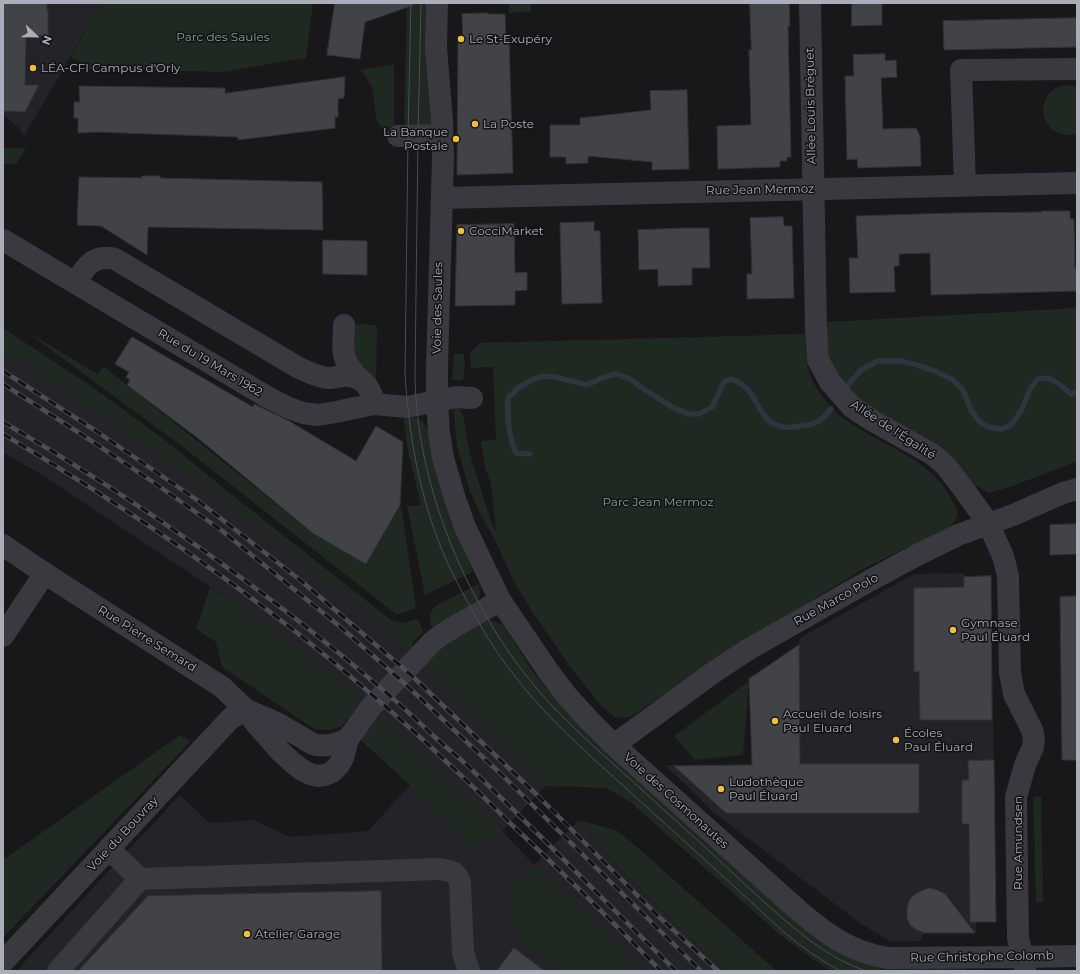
<!DOCTYPE html>
<html>
<head>
<meta charset="utf-8">
<style>
  body { margin:0 }
  #map { position:relative; width:1080px; height:974px; overflow:hidden; background:#18171a; font-family:Montserrat,sans-serif }
  canvas { display:block }
  .frame { position:absolute; inset:0; border:4px solid #aaaeb9; pointer-events:none }
  .north { position:absolute; left:16px; top:16px; width:40px; height:40px; -webkit-text-stroke:3px #131215; paint-order:stroke; rotate:112deg; font-size:11px; font-weight:700; line-height:16px; text-align:center; color:#aaaeb9 }
  .north::after { content:''; display:block; margin:auto; width:14px; height:18px; background:#aaaeb9; clip-path:polygon(50% 0,100% 100%,50% 72%,0 100%) }
</style>
</head>
<body>
<div id="map">
<canvas width="1080" height="974"></canvas>
<div class="frame"></div>
<div class="north">N</div>
</div>
<script>
const ctx = document.querySelector('canvas').getContext('2d');
ctx.lineJoin = 'round';
function fill(path, color) { ctx.fillStyle = color; ctx.fill(path, 'evenodd'); }
function trace(path, color, width, dash) { ctx.strokeStyle = color; ctx.lineWidth = width; ctx.lineCap = dash ? 'butt' : 'round'; ctx.setLineDash(dash || []); ctx.stroke(path); }
function label(font, color, halo, rows, align = 'center') {
  ctx.font = font + ' Montserrat,sans-serif'; ctx.lineWidth = 3; ctx.setLineDash([]); ctx.textBaseline = 'middle'; ctx.strokeStyle = halo; ctx.fillStyle = color; for (const [text, x, y, turn = 0] of rows) {
    ctx.save(); ctx.translate(x, y); ctx.rotate((+turn || 0) * Math.PI / 180); ctx.textAlign = isNaN(turn) ? turn : align; if (halo) ctx.strokeText(text, 0, 0); ctx.fillText(text, 0, 0); ctx.restore();
  }
}
const built = new Path2D(`
  M3 3H102L24 136 18 127 3 115Z
  M3 350 21 360 52 381 223 500 361 608 427 668 546 786 502 831 534 865 579 820 617 866 700 948 727 971H645L549 879 639 971H16L105 875 180 795 210 823 254 820 289 837 368 831 410 785 375 716 344 684 244 609 62 488 42 475 3 452Z
  M964 573V577H991L996 922H976V933H924L920 941 891 942 860 923 714 813 665 765 799 764V639L814 630 914 574Z`);
const green = new Path2D(`
  M102 3H313L306 58 223 72 84 69 86 65 71 57Z
  M407 3H428L432 127H404Z
  M509 3H531V12L509 13Z
  M394 64V127H382L377 122 372 87 361 70Z
  M1068 85 1077 87V134C1074 134 1071 136 1068 135 1041 135 1034 97 1058 87 1061 86 1065 86 1068 85Z
  M3 148H26L16 164H3Z
  M1077 308V461L1013 486 988 493 978 486 973 489 862 404 829 365 825 322Z
  M349 324 377 325 376 389 348 351Z
  M3 328 91 386 166 441 227 491 391 620 403 623 418 619 423 632 413 641 411 654 361 608 223 500 52 381 21 360 3 350Z
  M24 330 98 374 103 366 314 534 366 564 401 505 416 608 397 615 183 447Z
  M805 334C806 347 805 362 810 374 814 387 824 399 833 409 841 418 851 423 860 429 887 446 918 457 939 481 944 486 948 493 951 499 959 511 961 517 949 527L863 569 714 660 670 691 630 717 621 718 615 717 608 712 599 703 571 668 533 613 513 580 494 538 481 516 469 489 457 446 453 408 458 407C466 416 465 428 467 440 471 460 478 480 484 499 488 510 490 522 496 531L491 484 485 468 481 441 496 440 493 367 471 368 470 353 480 343Z
  M454 354H464L465 369H464V377L462 381 452 380Z
  M403 416C415 417 424 419 429 431L459 536 473 572 425 595 407 506 421 505 408 451Z
  M479 584 480 593 479 600 433 633 429 615 435 606Z
  M210 587 244 609 344 684 362 702 341 727 329 730 314 729 222 667 216 642 196 629Z
  M491 620 501 624 505 628 534 673 564 709 807 929 967 965V971H831L814 960 779 934 630 802 606 788 546 786 420 662 482 621Z
  M749 681 743 755 695 760 674 736Z
  M375 716 480 809 502 831 471 850 410 785 358 738Z
  M180 735 191 741 3 938V860Z
  M1041 796 1043 902H1036L1033 797Z
  M579 820 618 831 637 847 777 971H727L700 948 617 866Z
  M535 865 645 971H563L521 939 512 925 510 885Z`);
const stream = new Path2D(`
  M848 385 861 370 878 361H900L914 364 935 371 953 380 963 390 971 410 980 422 988 427 1001 429 1011 425 1021 411 1031 387 1038 379 1049 378 1059 384 1071 394 1077 392
  M530 454 516 453C508 436 507 417 508 398L519 387 534 379 543 376 555 377 587 385 602 378 616 374 630 379 645 390 672 407 688 414H699L712 407 724 382 731 379C737 381 742 384 747 389 760 402 761 425 785 427 790 428 795 427 800 426 817 424 821 422 831 409`);
const building = new Path2D(`
  M3 3H47V10H48V36L26 35 25 85H39L25 112 3 111Z
  M335 3H414V5L365 22 360 59 327 55Z
  M750 3H789L790 26H788L791 157H787V161H780V167L718 169 717 126 751 125 749 50H751Z
  M852 3H882V25L852 26Z
  M488 13V14H505L506 37H509L513 173 457 175 458 39 463 38 462 14Z
  M1077 18V47L944 50 943 21Z
  M885 54V61L896 60 897 77 881 78 883 129 916 128 920 136 921 166 858 168 857 159 847 160 845 76H854L853 55Z
  M345 77 344 98 338 99V117H335V128L238 140V137L94 132 78 133V118H74V102H80L79 86 225 88V93Z
  M687 90 689 169 652 170V162L588 156V163L566 164V157H550V125H580V118L651 110 650 91Z
  M142 176H160V178L322 182 323 230 148 227 147 255 101 226 77 225 79 177 142 178Z
  M1042 211H1070V219H1074L1075 269H1077V291L931 295 930 253 899 254V266H894L895 292 850 293 849 258H858L856 216 954 213 1042 212Z
  M783 217 784 226H792L794 298 747 299V274H752L750 218Z
  M594 222V231H600L602 303 562 304 560 223Z
  M514 224 515 273 527 272V290L515 291V305L455 306 457 225Z
  M685 228H709L710 268H692V285L658 286V269L639 270 638 230Z
  M323 240 367 241V275L323 274Z
  M132 337 253 407 254 404 289 421 356 461 376 426 403 442 400 505 366 564 314 534 199 439 127 385 130 380 126 377 129 372 115 364Z
  M1077 524V554L1050 555V525Z
  M991 576 992 720H920L919 671 914 672V588L964 587V577Z
  M1077 596V760H1062L1060 597Z
  M799 645 800 764H919V813H726L674 766 752 765 749 679Z
  M994 760 996 922H970L969 824H962V780H969L968 761Z
  M929 888 937 890 945 894 975 933H924L917 930 911 926 907 918V909L909 901 914 895 921 891Z
  M381 891 382 971H78L148 896Z
  M514 948 545 971H497Z`);
const minor = new Path2D(`
  M437 3 436 48 442 120 443 158 437 367V401L439 433 443 458 455 499 465 527 500 600 548 671 567 696 589 720 614 745 798 910C826 934 850 952 888 958L1022 957 1077 956
  M810 3 816 329 818 360 830 382 852 407 873 421 932 454 946 466 962 487 988 523 1003 556 1008 576 1010 673 1014 694 1032 730 1034 739 1033 747 1025 765 1016 797 1018 938C1020 949 1026 962 1025 971
  M398 136 442 135
  M965 185 961 70 1077 69
  M442 198 1077 183
  M3 240 269 398 289 408 303 413 318 415 336 412 374 404 407 407 456 397 472 398
  M76 283C85 266 94 254 115 259L299 368C308 372 318 377 328 378 335 378 343 375 350 376 365 378 372 391 374 404
  M344 325C344 337 341 353 347 363 350 369 355 374 359 379
  M3 545 41 571 222 687 246 710 257 725 281 752 293 763 302 770 310 774 317 776 325 775 332 772 339 765 343 758 348 739 371 707 432 642C453 625 478 615 500 600
  M3 636 45 573
  M247 710 277 723 313 744C325 748 337 744 348 739
  M614 745 714 672 749 649 869 581 917 555 958 535 1013 515 1063 493 1077 489
  M109 849 140 879
  M3 962 231 718 246 710
  M58 971 140 879 440 869C452 871 456 871 460 883L463 953 469 971`);
const tram = new Path2D(`
  M411 3 408 136 405 375C409 435 419 494 442 550 450 570 461 590 472 610 482 629 494 649 507 666 542 714 586 752 630 792 682 839 734 886 786 934 803 948 821 960 840 971
  M421 3 418 136 415 375C416 493 475 626 556 710 576 731 598 750 619 769 648 795 677 822 706 848 725 866 744 883 763 901 795 929 825 957 866 971`);
const rail = new Path2D(`
  M3 371 99 433 197 500 300 580 410 674 537 795 657 915 718 971
  M3 384 84 436 153 482 221 530 338 625 403 682 503 776 701 971
  M3 422C139 501 269 592 389 695 405 709 421 724 437 739 449 750 462 760 473 771 542 836 608 905 676 971
  M3 434C119 503 233 579 337 665 370 693 403 721 434 750 460 774 486 799 511 824 562 872 612 921 661 971`);
const markers = [
  [461,39,4,"#f0bf39"],
  [33,68,4,"#f0bf39"],
  [475,124,4,"#f0bf39"],
  [456,139,4,"#f0bf39"],
  [461,231,4,"#f0bf39"],
  [953,630,4,"#f0bf39"],
  [775,721,4,"#f0bf39"],
  [896,740,4,"#f0bf39"],
  [721,789,4,"#f0bf39"],
  [247,934,4,"#f0bf39"]
];
const parkNames = [
  ["Parc des Saules",223,37],
  ["Parc Jean Mermoz",658,502]
];
const poiNames = [
  ["Le St-Exupéry",469,39],
  ["LÉA-CFI Campus d'Orly",41,68],
  ["La Poste",483,124],
  ["La Banque",448,132,"right"],
  ["Postale",448,146,"right"],
  ["CocciMarket",469,231],
  ["Gymnase",961,623],
  ["Paul Éluard",961,637],
  ["Accueil de loisirs",783,714],
  ["Paul Eluard",783,728],
  ["Écoles",904,733],
  ["Paul Éluard",904,747],
  ["Ludothèque",729,782],
  ["Paul Éluard",729,796],
  ["Atelier Garage",255,934]
];
const streetNames = [
  ["Allée Louis Bréguet",811,106,-91],
  ["Rue Jean Mermoz",760,190,-1],
  ["Voie des Saules",438,308,-89],
  ["Rue du 19 Mars 1962",210,363,31],
  ["Allée de l'Égalité",893,430,33],
  ["Rue Marco Polo",836,600,-29],
  ["Rue Pierre Semard",147,639,32],
  ["Voie des Cosmonautes",676,801,42],
  ["Voie du Bouvray",123,834,-47],
  ["Rue Amundsen",1018,843,-90],
  ["Rue Christophe Colomb",982,957,-1]
];
fill(built, '#242327');
fill(green, '#1f2821');
trace(stream, '#2d353e', 5.5);
fill(building, '#424347');
trace(building, '#323236', 1);
trace(minor, '#39393f', 22);
trace(tram, '#4c4d54', 1);
trace(rail, '#4c4d54', 4.5);
trace(rail, '#131215', 3, [9]);
for (const [x, y, r, color] of markers) { const dot = new Path2D(); dot.arc(x, y, r, 0, 2 * Math.PI); ctx.fillStyle = color; ctx.fill(dot); trace(dot, '#131215', 1.5); }
label('12px', '#81a486', '#131215', parkNames);
label('12px', '#aaaeb9', '#131215', poiNames, 'left');
label('12px', '#aaaeb9', '#131215', streetNames);
</script>
</body>
</html>
